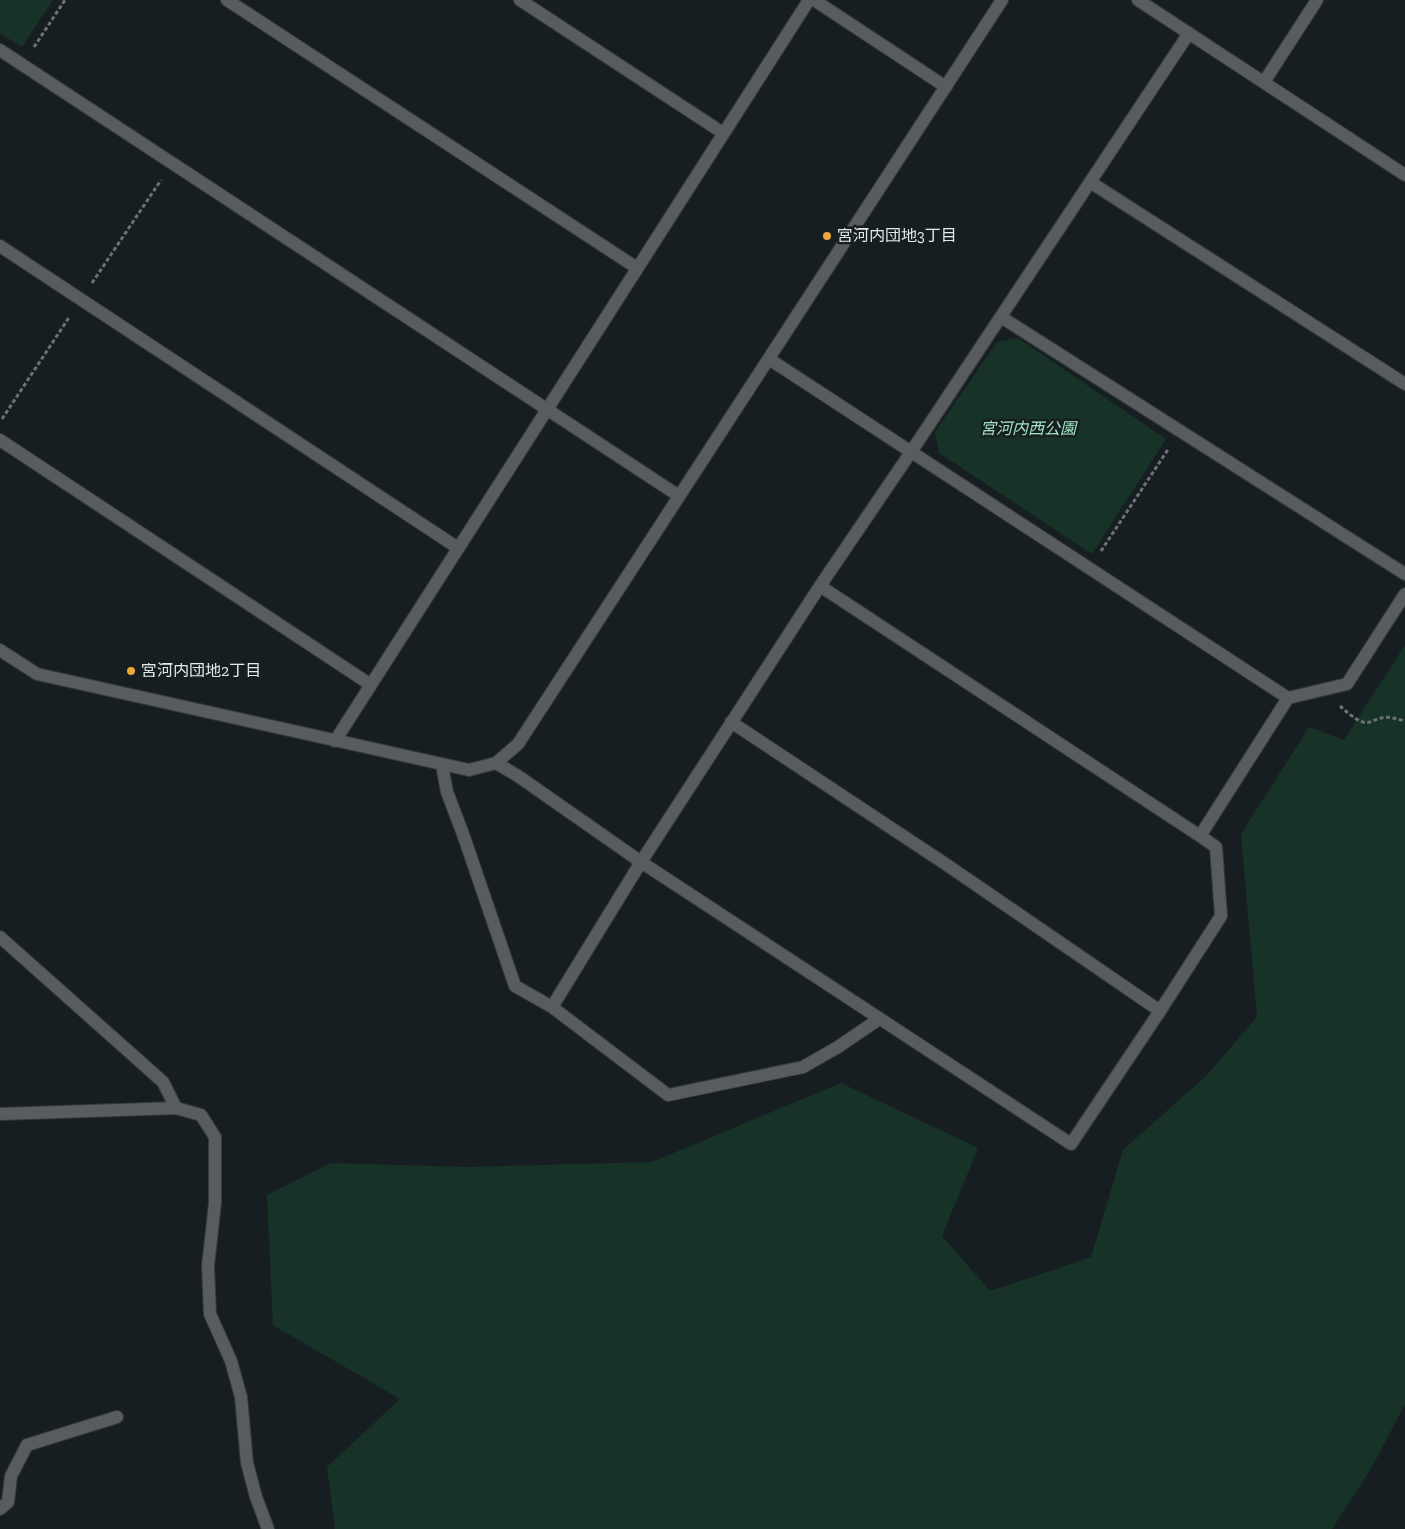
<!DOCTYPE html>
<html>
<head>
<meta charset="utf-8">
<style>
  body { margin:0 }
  canvas { display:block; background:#171e21 }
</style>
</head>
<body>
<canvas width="1405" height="1529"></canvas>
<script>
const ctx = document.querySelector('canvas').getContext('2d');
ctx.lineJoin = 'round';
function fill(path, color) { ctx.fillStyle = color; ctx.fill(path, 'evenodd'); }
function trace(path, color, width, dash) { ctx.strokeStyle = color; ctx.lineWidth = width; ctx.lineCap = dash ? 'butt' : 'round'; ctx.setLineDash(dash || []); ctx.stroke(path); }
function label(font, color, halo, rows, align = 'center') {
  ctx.font = font + ' "Zilla Slab","Noto Sans JP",serif'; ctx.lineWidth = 5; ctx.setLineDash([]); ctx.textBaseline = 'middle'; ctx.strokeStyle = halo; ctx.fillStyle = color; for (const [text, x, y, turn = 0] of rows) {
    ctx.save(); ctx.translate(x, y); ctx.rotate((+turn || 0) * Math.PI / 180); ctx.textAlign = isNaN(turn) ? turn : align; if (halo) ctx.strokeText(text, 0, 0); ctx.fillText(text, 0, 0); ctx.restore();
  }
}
const green = new Path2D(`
  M0 0H53L22 47 0 33Z
  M1018 338 1166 439 1092 554 939 453 935 432 997 342Z
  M1405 645V1404L1372 1467 1332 1529H335L327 1467 400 1399 273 1325 267 1195 331 1163 467 1167 652 1162 841 1083 978 1148 942 1236 990 1291 1091 1257 1123 1150 1206 1076 1257 1017 1241 834 1309 727 1344 740Z`);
const path = new Path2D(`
  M34 47 65 0
  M92 283 161 180
  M2 419 70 316
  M1101 551 1169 448
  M1340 706C1346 711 1355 720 1363 722 1370 724 1375 719 1381 718 1389 716 1397 719 1405 721`);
const minor = new Path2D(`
  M227 0 637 268
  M520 0 723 133
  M814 0 946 87
  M1138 0 1405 175
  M0 50 679 496
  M1264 82 1317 0
  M1090 182 1405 384
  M0 246 458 548
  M1001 317 1405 574
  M769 359 1288 698
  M0 440 371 685
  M820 586 1200 836 1288 698 1347 684 1405 594
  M731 722 947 865 1160 1011
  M335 741 809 0
  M496 763 518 776 641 862 1071 1144 1160 1011 1221 916 1216 847 1200 836
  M442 765 447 792 463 834 515 986 552 1007 668 1095 803 1067 838 1047 879 1019
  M0 937 163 1082 176 1108
  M552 1007 641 862 820 586 911 452 1189 33
  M0 1114 176 1108 201 1115 215 1137V1203L208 1266 210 1314 231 1361 241 1397 247 1463 256 1497 268 1529
  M0 1509 8 1502 11 1476 27 1445 117 1417`);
const tertiary = new Path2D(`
  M0 650 37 674 469 770 496 763 518 744 1002 0`);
const markers = [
  [827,236,5,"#eba939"],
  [131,671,5,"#eba939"]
];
const poiNames = [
  ["宮河内団地3丁目",837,236],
  ["宮河内団地2丁目",141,671]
];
const parkNames = [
  ["宮河内西公園",1028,429]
];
fill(green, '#173226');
trace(minor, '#343a3d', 14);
trace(tertiary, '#343a3d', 14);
trace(path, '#6b7174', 3, [4, 2.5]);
trace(minor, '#595c5e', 12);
trace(tertiary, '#595c5e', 12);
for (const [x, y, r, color] of markers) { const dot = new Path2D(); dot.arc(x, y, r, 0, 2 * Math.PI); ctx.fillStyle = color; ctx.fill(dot); trace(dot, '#171e21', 2); }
label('16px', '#e3e8ea', '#171e21', poiNames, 'left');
label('italic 16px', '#a1e4c4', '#171e21', parkNames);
</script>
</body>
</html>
